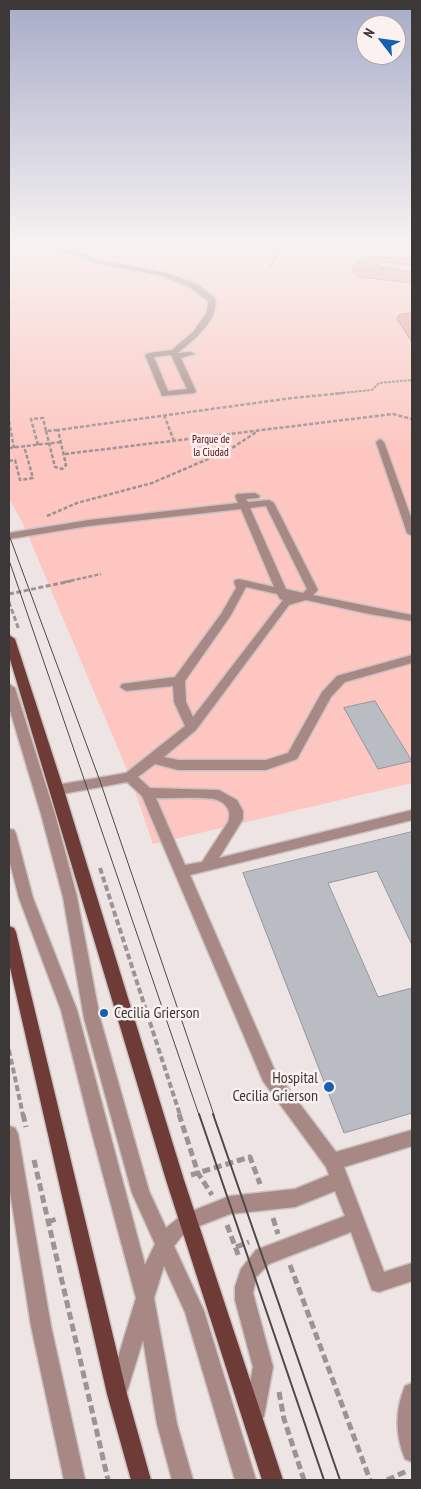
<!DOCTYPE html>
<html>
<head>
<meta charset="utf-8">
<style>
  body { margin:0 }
  #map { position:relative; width:421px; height:1489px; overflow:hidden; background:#ede4e3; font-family:"PT Sans Narrow",sans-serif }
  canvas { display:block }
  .frame { position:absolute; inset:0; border:10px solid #3c3838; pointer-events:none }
  .north { position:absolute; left:356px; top:15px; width:50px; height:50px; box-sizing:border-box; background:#faf1f0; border:1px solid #aea7a6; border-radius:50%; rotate:300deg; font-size:14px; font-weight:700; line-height:20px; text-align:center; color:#3c3838 }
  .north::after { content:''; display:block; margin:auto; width:18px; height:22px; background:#1560af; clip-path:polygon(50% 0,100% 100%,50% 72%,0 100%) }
</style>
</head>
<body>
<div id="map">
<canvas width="421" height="1489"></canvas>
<div class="frame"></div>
<div class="north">N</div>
</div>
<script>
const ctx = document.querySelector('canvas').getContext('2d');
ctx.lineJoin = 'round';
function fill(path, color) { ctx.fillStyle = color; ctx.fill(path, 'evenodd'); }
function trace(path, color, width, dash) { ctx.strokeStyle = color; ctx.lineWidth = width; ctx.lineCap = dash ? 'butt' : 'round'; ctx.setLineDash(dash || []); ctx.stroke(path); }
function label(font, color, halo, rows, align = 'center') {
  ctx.font = font + ' "PT Sans Narrow",sans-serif'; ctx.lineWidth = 5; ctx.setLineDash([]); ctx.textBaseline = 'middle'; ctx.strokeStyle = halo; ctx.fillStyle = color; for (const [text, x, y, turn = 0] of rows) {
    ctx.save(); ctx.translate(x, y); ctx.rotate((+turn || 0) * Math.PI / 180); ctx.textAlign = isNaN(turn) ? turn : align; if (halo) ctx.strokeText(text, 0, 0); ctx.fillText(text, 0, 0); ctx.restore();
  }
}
const green = new Path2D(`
  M9 244H412V783L153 844 130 777 25 528 9 498V344L11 340H9V303L13 293 9 289V274L15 267 9 259Z`);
const water = new Path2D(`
  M369 256 412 258V265L385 262 378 263V266L412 272V283L360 277 353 272V267L362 258Z
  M412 313V342L397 319 399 315Z`);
const building = new Path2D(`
  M375 701 412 761 378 769 344 708Z
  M412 832V945L377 871 328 883 378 997 412 988V1113L344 1133 243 873Z`);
const pathFar4 = new Path2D(`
  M270 267 278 252
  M331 394 372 390 379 383 412 380`);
const pathFar3 = new Path2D(`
  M164 415 174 441
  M9 421 14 448
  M46 431 55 467 62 469 66 465 58 430 292 398 344 393
  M38 445 31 419 43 418 46 431 58 430
  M9 448 61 442
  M65 454 393 414 412 419
  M9 461 15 460 20 480 33 478 24 446
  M47 516 77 503 152 483 229 450 258 431
  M65 582 101 574`);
const pathFar2 = new Path2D(`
  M9 594 71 581
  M9 602 19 630`);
const pathFar1 = new Path2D(`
  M100 868 180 1115
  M9 1050 23 1115`);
const path = new Path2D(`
  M23 1114 26 1127
  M179 1114 198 1173 212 1195
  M34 1160 108 1480
  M191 1175 250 1157 260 1184
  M273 1218 278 1234
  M48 1222 59 1218
  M227 1225 239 1257
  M236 1247 249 1242
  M290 1265 370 1480
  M279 1392 284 1419 304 1480
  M387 1480 407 1471`);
const minor = new Path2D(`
  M45 244H55L99 260 167 273 197 284 215 298C220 320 193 340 178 353L191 352 195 354 181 358 196 391 195 393 162 396 145 355 149 353 172 350 193 332 207 312 208 301 191 288 163 276 95 263ZM171 355 187 389 168 391 154 357Z
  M278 244H412V248H314Z
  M380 439 384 442 412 520V536L407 533 376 442Z
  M255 493 260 496 258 498 246 499 248 502 269 500 274 503 318 590 313 595 412 615V621L369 614 306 600 289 605 196 730 164 757 178 760H266L288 753 322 692 337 676 412 655V663L345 682 331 697 297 759 266 770H178L155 764 138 777 150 788 219 790 237 800 243 811V819L219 858 412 810V820L190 875 275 1071 336 1152 412 1130V1146L344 1167 384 1272 412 1263V1281L379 1292 372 1290 351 1232 269 1264 256 1277 253 1293 273 1367 264 1416 261 1423 254 1426 247 1423 244 1416 253 1367 235 1300V1287L241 1269 256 1250 345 1216 335 1191 295 1207 230 1214 194 1228 181 1237 174 1246 204 1311 256 1480H235L185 1312 164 1266 154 1298 177 1424 193 1480H172L157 1424 143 1340 125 1398 118 1401 111 1398 108 1391 136 1298 91 1130 61 1010 19 898 9 859V829L14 830 16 834 33 898 77 1010 145 1265 155 1244 132 1193 84 1018 63 897 41 814 9 707V684L15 688 55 814 77 897 100 1018 149 1191 166 1228 182 1215 230 1196 295 1189 329 1175 326 1167 263 1081 142 796 127 782 57 795 52 793 50 790 52 787 57 785 126 773 185 726 174 702 173 686 126 691 120 687 122 684 175 677 221 614 236 588 234 582 235 580 239 579 274 587 241 509 89 526 9 539V533L89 520 238 503 235 496 237 494ZM266 506 307 589 303 593 286 589 250 508ZM246 587 277 594 280 599 283 600 193 717 186 702 185 681 231 615ZM156 798C171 799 204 796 217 800 227 803 232 813 228 822L202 862 185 865Z
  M9 1126 15 1128 18 1134 51 1326 85 1480H64L31 1326 9 1185Z
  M412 1383V1462L405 1459C395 1435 395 1410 405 1386Z`);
const major = new Path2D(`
  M9 635 15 639 64 790 184 1180 283 1480H262L166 1180 9 656Z
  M9 926 14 928 16 932 127 1394 151 1480H131L107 1394 9 963Z`);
const tramFar1 = new Path2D(`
  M9 535 100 781 214 1115
  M9 560 199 1115`);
const tram = new Path2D(`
  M199 1114 324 1480
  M213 1114 340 1480`);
const markers = [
  [104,1013,5,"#1560af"],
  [329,1087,6,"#1560af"]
];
const farParknames = [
  ["Parque de",211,440],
  ["la Ciudad",211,453]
];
const nearPoinames = [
  ["Cecilia Grierson",114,1013],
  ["Hospital",318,1078,"right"],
  ["Cecilia Grierson",318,1096,"right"]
];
fill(green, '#fdc6c0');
fill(water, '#e59e97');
trace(water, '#b27f7a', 1);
fill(building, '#b9bdc3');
trace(building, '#93979d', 1);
trace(minor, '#cac2c1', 3);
trace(major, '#cac2c1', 3);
trace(pathFar4, '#9b9494', 2, [3, 1]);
trace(pathFar3, '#9b9494', 2.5, [4, 2]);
trace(pathFar2, '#9b9494', 3, [5, 2.5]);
trace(pathFar1, '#9b9494', 4, [6, 3]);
trace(path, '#9b9494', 5, [8, 4]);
fill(minor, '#a78884');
fill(major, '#6e3b36');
trace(tramFar1, '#4e4949', 1);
trace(tram, '#4e4949', 2);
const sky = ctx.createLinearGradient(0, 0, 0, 453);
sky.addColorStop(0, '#a7abc8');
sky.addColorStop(0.54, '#f7f3f2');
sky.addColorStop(1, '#f7f3f200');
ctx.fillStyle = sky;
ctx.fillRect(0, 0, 421, 453);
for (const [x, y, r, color] of markers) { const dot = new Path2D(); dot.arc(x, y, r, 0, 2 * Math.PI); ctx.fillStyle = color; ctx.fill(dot); trace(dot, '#faf1f0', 2); }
label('11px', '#570107', '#faf1f0', farParknames);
label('16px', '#3c3838', '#faf1f0', nearPoinames, 'left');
</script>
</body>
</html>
